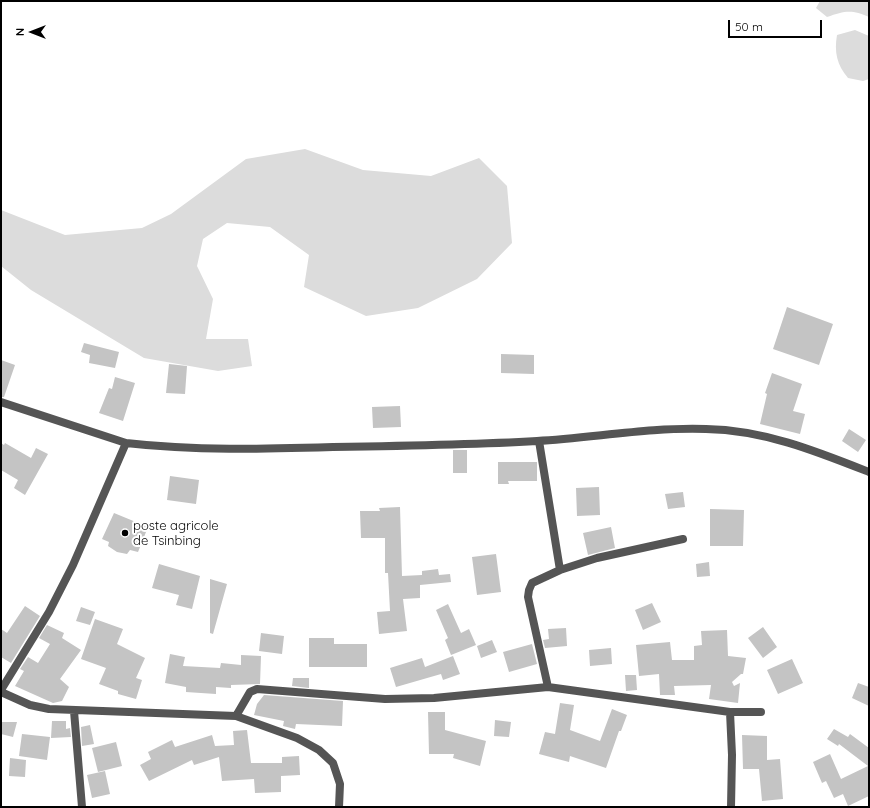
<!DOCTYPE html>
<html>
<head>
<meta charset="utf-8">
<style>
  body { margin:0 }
  #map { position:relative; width:870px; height:808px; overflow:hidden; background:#fff; font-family:Quicksand,sans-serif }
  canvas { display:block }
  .frame { position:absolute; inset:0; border:2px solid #000; pointer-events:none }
  .north { position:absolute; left:12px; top:12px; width:40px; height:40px; -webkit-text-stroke:3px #fff; paint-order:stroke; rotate:270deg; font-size:11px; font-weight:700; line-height:16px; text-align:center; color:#000 }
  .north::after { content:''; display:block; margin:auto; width:14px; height:18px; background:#000; clip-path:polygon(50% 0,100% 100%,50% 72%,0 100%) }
  .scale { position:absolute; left:728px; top:20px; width:94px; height:18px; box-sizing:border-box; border:2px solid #000; border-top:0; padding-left:5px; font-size:12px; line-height:14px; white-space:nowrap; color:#000; -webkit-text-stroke:3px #fff; paint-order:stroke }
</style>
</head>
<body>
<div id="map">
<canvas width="870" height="808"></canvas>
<div class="frame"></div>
<div class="north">N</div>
<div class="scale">50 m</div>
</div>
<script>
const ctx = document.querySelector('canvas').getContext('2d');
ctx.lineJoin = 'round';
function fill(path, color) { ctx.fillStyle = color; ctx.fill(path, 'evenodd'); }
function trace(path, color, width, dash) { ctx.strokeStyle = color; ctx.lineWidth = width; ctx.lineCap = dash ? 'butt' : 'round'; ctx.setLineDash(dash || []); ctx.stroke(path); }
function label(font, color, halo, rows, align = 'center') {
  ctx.font = font + ' Quicksand,sans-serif'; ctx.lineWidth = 4; ctx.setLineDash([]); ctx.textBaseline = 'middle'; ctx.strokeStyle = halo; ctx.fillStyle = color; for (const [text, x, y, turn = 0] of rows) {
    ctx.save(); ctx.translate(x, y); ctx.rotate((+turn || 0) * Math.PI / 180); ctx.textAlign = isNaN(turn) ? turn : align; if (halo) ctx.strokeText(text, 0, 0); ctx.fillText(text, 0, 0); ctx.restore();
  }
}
const green = new Path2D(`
  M820 1H869V17C852 9 844 11 827 17L816 8Z
  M855 30 869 36V79L863 81 848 78C837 65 834 52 837 35Z
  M305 149 363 170 431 176 479 158 507 186 512 243 477 279 418 308 366 316 304 287 309 255 270 227 227 223 203 239 197 266 213 299 206 339H248L252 366 218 371 144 358 31 290 1 266V210L65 235 142 228 171 214 246 159Z`);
const building = new Path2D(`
  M787 307 833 324 819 365 773 349Z
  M84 343 119 352 115 368 89 363 90 355 81 352Z
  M501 354 534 355V374L501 373Z
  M1 360 15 365 4 397H1Z
  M169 364 187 366 185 394 166 393Z
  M772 373 802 384 793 411 805 414 800 434 760 424 767 394 765 393Z
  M115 377 135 383 123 421 99 413 109 388 112 389Z
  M400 406 401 427 373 428 372 407Z
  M849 429 866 440 858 452 842 441Z
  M1 443 4 445 5 443 31 458 36 448 48 454 25 495 14 488 18 480 1 470Z
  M453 450H467V473H453Z
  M498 462H537V481H508L509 484H498Z
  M170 476 199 480 196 504 167 500Z
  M599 487 600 515 577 516 576 488Z
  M683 492 685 507 668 509 665 494Z
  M400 507 402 576 422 575V571L438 569 439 575 450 574 451 582 420 585V598L403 599 407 631 379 634 377 612 390 611 388 573H385V538H361L360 511H380L379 508Z
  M710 509 744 510 743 546H710Z
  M114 513 148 527 138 552 130 550 127 554 117 552 108 546 109 542 102 539Z
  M611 527 615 548 588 555 583 533Z
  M496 554 501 592 477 595 472 557Z
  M709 562 710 576 697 577 696 564Z
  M159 564 200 576 192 609 176 605 179 595 152 588Z
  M210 579 227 584 213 634 210 633Z
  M652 603 661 622 643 630 635 610Z
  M448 604 461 633 469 629 476 645 451 655 445 640 448 638 436 610Z
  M25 606 40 616 11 663 1 657V629L7 633Z
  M81 607 95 612 90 625 76 621Z
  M95 619 123 629 117 644 145 658 136 678 142 680 136 699 118 694V691L99 684 106 668 81 659Z
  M47 625 64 633 62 638 81 650 60 679 69 687 62 701 53 703 15 686 24 671 20 669 28 657 38 663 50 644 39 638Z
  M763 627 777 647 763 658 748 638Z
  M566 628 567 646 545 648 543 640 549 639 548 629Z
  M727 630 728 656 746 658 743 674H741L732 682 734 686 740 683 738 703 709 699 711 685 674 686 675 695H660L659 674 639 676 636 645 670 642 672 660H694V646L702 645 701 631Z
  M261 633 284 636 282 654 259 651Z
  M309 638H334V644H367V667H309Z
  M492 640 497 652 481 658 477 646Z
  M532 644 537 664 509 672 503 652Z
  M611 648 612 664 590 666 589 650Z
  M170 654 185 657 183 666 220 668 221 663 241 665V655L261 656 260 684 231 685V688L216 687V694L186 692V687L165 683Z
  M453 656 460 674 443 680 441 674 396 687 390 668 422 658 425 667Z
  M792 659 803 683 778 694 767 670Z
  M625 675H636L637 690 626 691Z
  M293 678H309V688L292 686Z
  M858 683 869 687V706L852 698Z
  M264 695 343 701 342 726 296 724 295 729 283 726 284 721 254 715 257 704Z
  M560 703 574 705 570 730 600 741 612 709 627 715 621 731H619L606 768 570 756 569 762 539 754 545 732 555 734Z
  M428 712H445V730L486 741 480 766 453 758 454 754H429Z
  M495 720 511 722 509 737 494 736Z
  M52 721H66V729L70 728 71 737 51 738Z
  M1 722H17L13 737 1 734Z
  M90 725 94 744 82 746 81 727Z
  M834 729 848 737 850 734 869 748V796L848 806 843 794 834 798 826 781 822 783 813 762 830 754 841 779 868 766 839 744 838 746 827 739Z
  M247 730 251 763H282V757L299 756 300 775 281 776V792L255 793 254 779 222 781 219 757 194 765 192 760 149 781 140 765 151 759 148 752 172 740 175 747 212 735 215 746 234 745 233 731Z
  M22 734 50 737 47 760 19 756Z
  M742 735 767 736V760L780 759 783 799 762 801 759 769H743Z
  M116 742 122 766 98 772 92 748Z
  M10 758 26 760 25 777 9 776Z
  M105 771 110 794 92 798 87 775Z`);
const minor = new Path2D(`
  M1 402 126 443 73 565 49 612 1 690
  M539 441 560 570
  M126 443C195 451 264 449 333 447 401 446 469 445 537 441 593 438 650 427 706 429 764 430 816 451 869 472
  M548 687 528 597 529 590 532 583 560 570 597 558 683 539
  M1 692 30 705 49 709 236 716 297 738 319 750 333 763 340 784 339 807
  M74 711 82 807
  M730 712 732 755 731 807
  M236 716 250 692 257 689 385 699 434 698 548 687 730 712H761`);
const markers = [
  [125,533,4,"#000"]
];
const poiNames = [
  ["poste agricole",133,526],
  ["de Tsinbing",133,541]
];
fill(green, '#dcdcdc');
fill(building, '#c4c4c4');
trace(minor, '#555', 8);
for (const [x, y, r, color] of markers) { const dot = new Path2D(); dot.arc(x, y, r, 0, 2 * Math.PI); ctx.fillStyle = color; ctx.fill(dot); trace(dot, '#fff', 1.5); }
label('13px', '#000', '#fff', poiNames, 'left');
</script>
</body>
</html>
